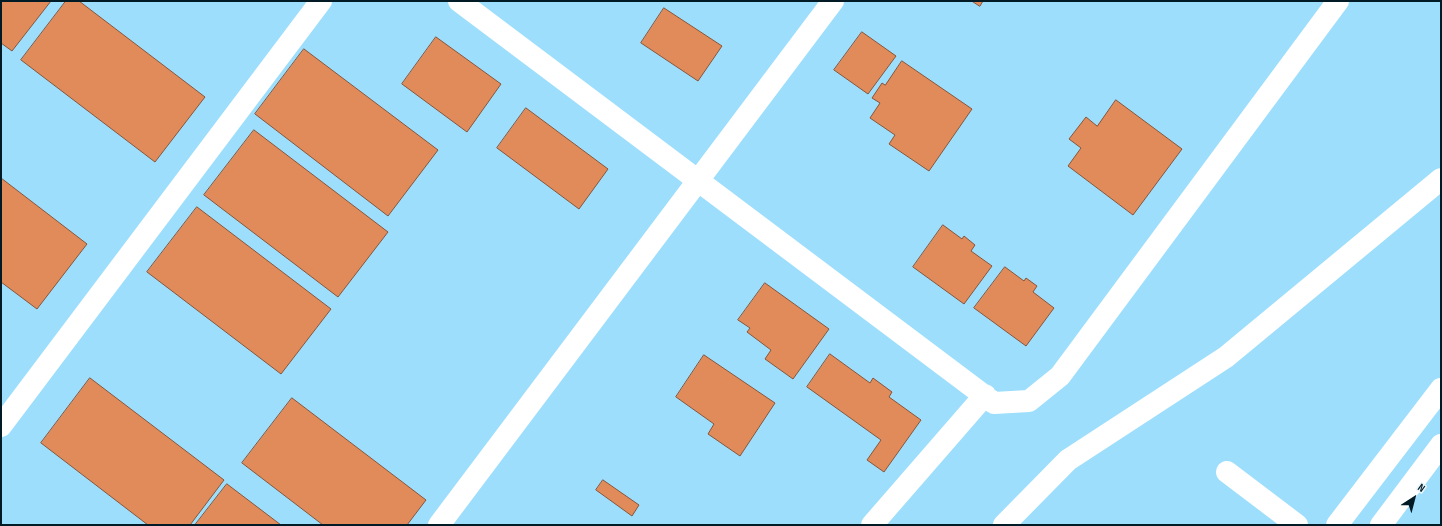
<!DOCTYPE html>
<html>
<head>
<meta charset="utf-8">
<style>
  body { margin:0 }
  #map { position:relative; width:1442px; height:526px; overflow:hidden; background:#9ddefc; font-family:"Sofia Sans Condensed",sans-serif }
  canvas { display:block }
  .frame { position:absolute; inset:0; border:2px solid #011b26; pointer-events:none }
  .north { position:absolute; left:1394px; top:478px; width:40px; height:40px; -webkit-text-stroke:3px #eaf6fc; paint-order:stroke; rotate:36deg; font-size:11px; font-weight:700; line-height:16px; text-align:center; color:#011b26 }
  .north::after { content:''; display:block; margin:auto; width:14px; height:18px; background:#011b26; clip-path:polygon(50% 0,100% 100%,50% 72%,0 100%) }
</style>
</head>
<body>
<div id="map">
<canvas width="1442" height="526"></canvas>
<div class="frame"></div>
<div class="north">N</div>
</div>
<script>
const ctx = document.querySelector('canvas').getContext('2d');
ctx.lineJoin = 'round';
function fill(path, color) { ctx.fillStyle = color; ctx.fill(path, 'evenodd'); }
function trace(path, color, width, dash) { ctx.strokeStyle = color; ctx.lineWidth = width; ctx.lineCap = dash ? 'butt' : 'round'; ctx.setLineDash(dash || []); ctx.stroke(path); }
const building = new Path2D(`
  M1 1H51L12 51 1 43Z
  M66 1H79L205 97 155 162 21 60Z
  M972 1H983L980 6Z
  M664 8 722 46 698 81 641 43Z
  M862 32 896 56 868 94 834 70Z
  M436 37 501 84 467 132 402 84Z
  M304 49 438 150 388 216 255 114Z
  M902 61 972 109 929 171 889 144 895 135 870 118 880 103 872 98 882 83 885 85Z
  M1116 100 1182 149 1133 215 1068 166 1081 148 1069 139 1086 117 1097 126Z
  M526 108 608 169 579 209 497 148Z
  M254 130 388 232 338 297 204 195Z
  M1 178 87 244 37 309 1 282Z
  M197 207 331 309 281 374 147 272Z
  M943 225 962 239 964 236 975 245 971 251 992 266 964 304 913 267Z
  M1005 267 1024 281 1026 278 1037 286 1033 292 1054 308 1026 346 974 308Z
  M765 283 829 329 793 379 765 359 771 350 747 332 750 328 738 320Z
  M830 354 870 383 873 378 892 392 889 397 921 420 884 472 867 460 881 440 807 387Z
  M704 355 775 403 740 456 708 434 714 424 676 397Z
  M90 378 224 480 190 525H148L41 443Z
  M292 398 426 500 407 525H323L242 463Z
  M603 480 639 505 632 516 596 490Z
  M227 484 281 525H195Z`);
const minor = new Path2D(`
  M459 1 994 403 1029 401 1060 376 1338 1
  M1 426 321 1
  M1227 472 1297 525
  M439 525 833 1
  M872 525 985 395
  M1004 525 1068 460 1226 357 1441 179
  M1337 525 1441 389
  M1381 525 1441 445`);
fill(building, '#e28b5a');
trace(building, '#87553a', 1);
trace(minor, '#fff', 22);
</script>
</body>
</html>
